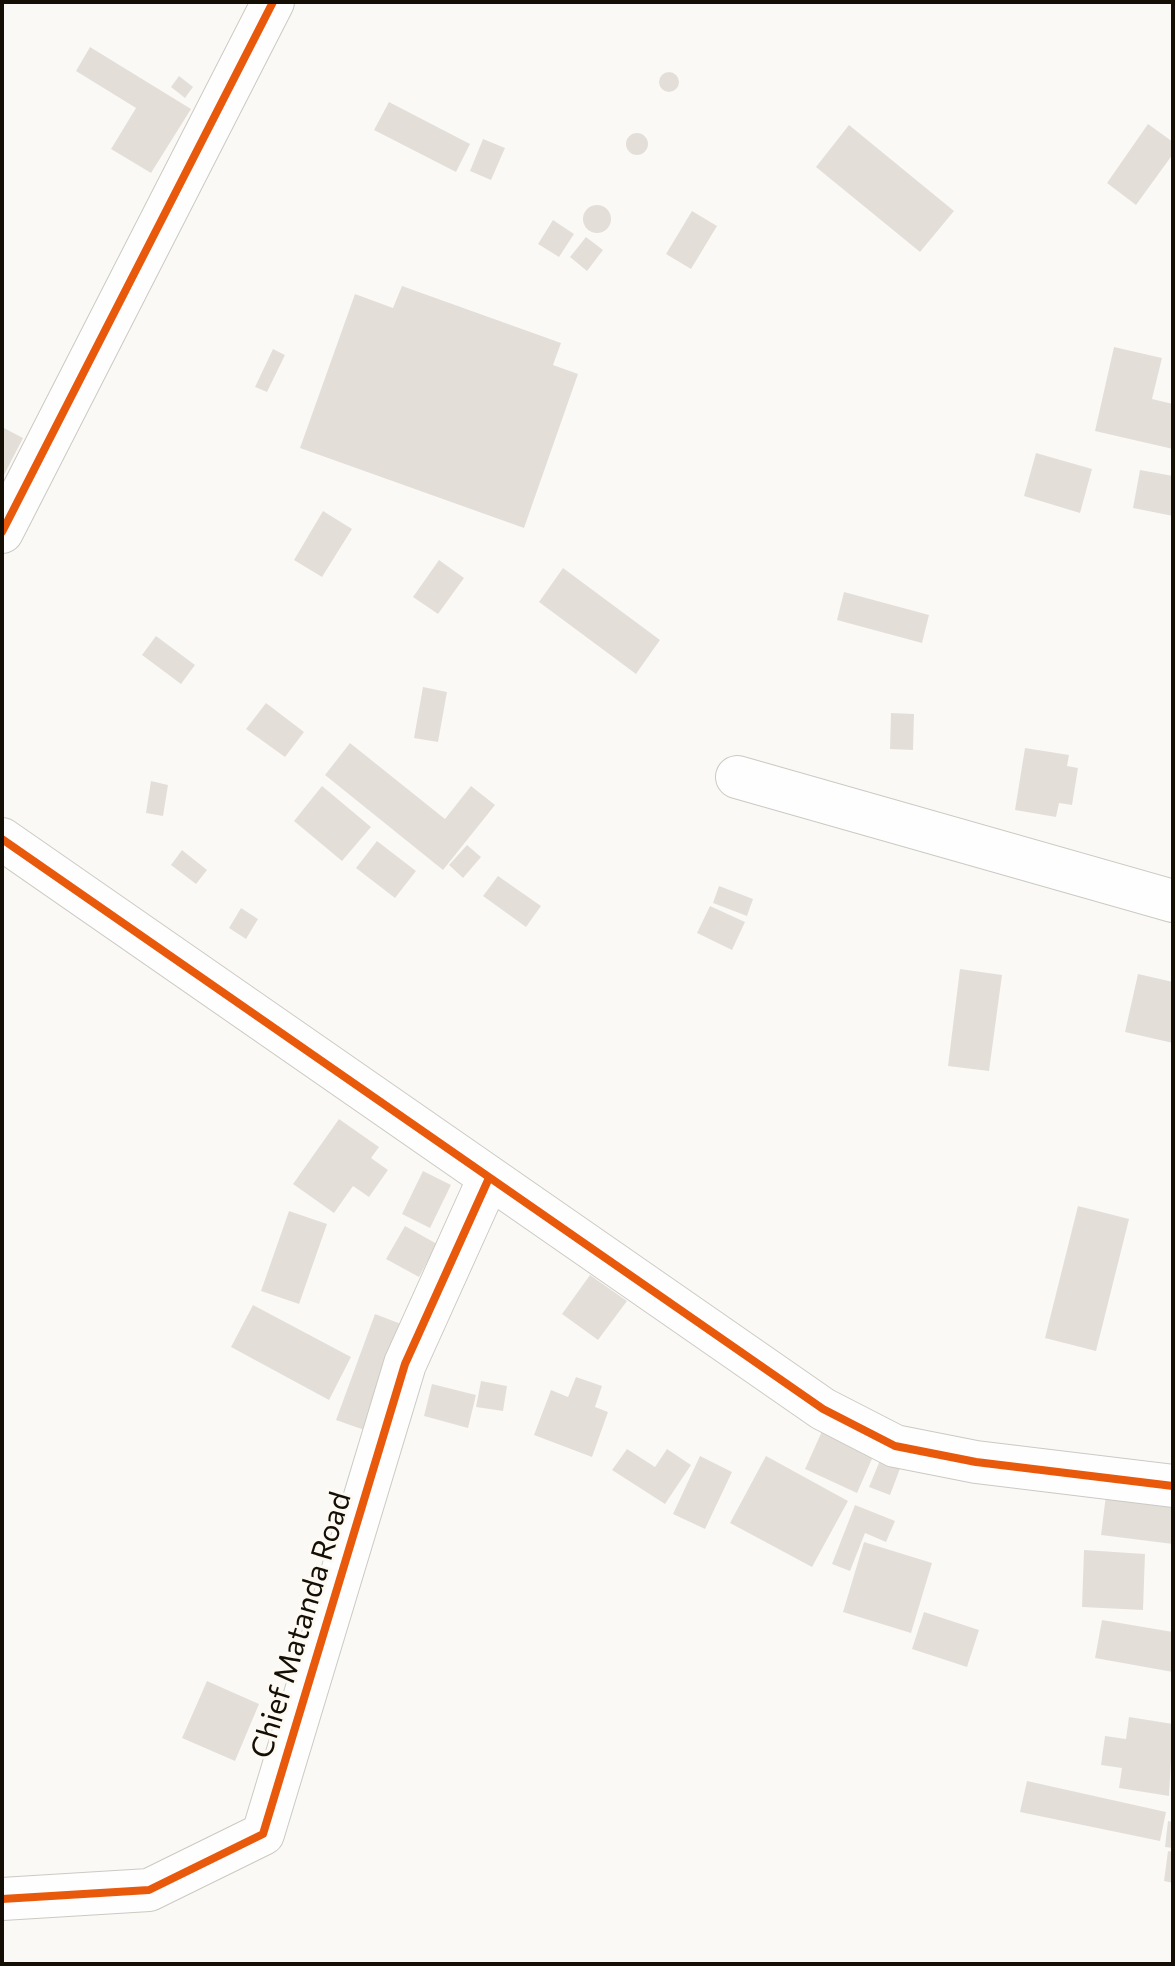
<!DOCTYPE html>
<html>
<head>
<meta charset="utf-8">
<style>
  body { margin:0 }
  #map { position:relative; width:1175px; height:1966px; overflow:hidden; background:#fbf9f6; font-family:Commissioner,sans-serif }
  canvas { display:block }
  .frame { position:absolute; inset:0; border:4px solid #140e05; pointer-events:none }
</style>
</head>
<body>
<div id="map">
<canvas width="1175" height="1966"></canvas>
<div class="frame"></div>
</div>
<script>
const ctx = document.querySelector('canvas').getContext('2d');
ctx.lineJoin = 'round';
function fill(path, color) { ctx.fillStyle = color; ctx.fill(path, 'evenodd'); }
function trace(path, color, width, dash) { ctx.strokeStyle = color; ctx.lineWidth = width; ctx.lineCap = dash ? 'butt' : 'round'; ctx.setLineDash(dash || []); ctx.stroke(path); }
function label(font, color, halo, rows, align = 'center') {
  ctx.font = font + ' Commissioner,sans-serif'; ctx.lineWidth = 6; ctx.setLineDash([]); ctx.textBaseline = 'middle'; ctx.strokeStyle = halo; ctx.fillStyle = color; for (const [text, x, y, turn = 0] of rows) {
    ctx.save(); ctx.translate(x, y); ctx.rotate((+turn || 0) * Math.PI / 180); ctx.textAlign = isNaN(turn) ? turn : align; if (halo) ctx.strokeText(text, 0, 0); ctx.fillText(text, 0, 0); ctx.restore();
  }
}
const building = new Path2D(`
  M90 47 191 109 151 173 111 149 136 108 76 71Z
  M659 82a10 10 0 1 1 20 0a10 10 0 1 1-20 0Z
  M179 76 193 87 185 98 171 87Z
  M389 102 470 144 456 172 374 130Z
  M1148 124 1173 142V154L1136 205 1107 183Z
  M849 125 954 211 920 252 816 167Z
  M626 144a11 11 0 1 1 22 0a11 11 0 1 1-22 0Z
  M483 139 505 148 491 180 470 171Z
  M583 219a14 14 0 1 1 28 0a14 14 0 1 1-28 0Z
  M692 211 717 226 691 269 666 254Z
  M553 220 574 234 559 257 538 244Z
  M586 237 603 250 587 271 570 257Z
  M402 286 561 343 553 365 578 374 524 528 300 448 355 294 393 308Z
  M1114 347 1162 358 1152 399 1173 404V449L1095 431Z
  M273 349 285 355 267 392 255 387Z
  M2 427 23 438 4 475 2 474Z
  M1036 453 1092 469 1080 513 1024 496Z
  M1140 470 1173 476V516L1133 508Z
  M323 511 352 529 322 577 294 560Z
  M439 560 464 578 438 614 413 597Z
  M563 568 660 640 636 674 539 602Z
  M844 592 929 615 922 643 837 620Z
  M156 636 195 665 181 684 142 655Z
  M423 687 447 692 438 742 414 738Z
  M266 703 304 732 285 757 246 729Z
  M891 713 914 714 913 750 890 749Z
  M350 743 445 819 471 786 495 805 443 870 325 775Z
  M1025 748 1069 755 1067 766 1078 768 1072 805 1059 803 1056 817 1015 810Z
  M151 781 168 785 163 816 146 813Z
  M322 786 371 827 342 861 294 821Z
  M377 841 416 871 395 898 356 868Z
  M467 845 481 857 463 878 449 865Z
  M182 850 207 870 196 884 171 865Z
  M498 876 541 906 526 927 483 896Z
  M719 886 753 899 747 916 713 903Z
  M710 906 745 922 732 950 697 933Z
  M241 908 258 919 246 939 229 928Z
  M960 969 1002 975 989 1071 948 1066Z
  M1138 974 1173 982V1043L1125 1032Z
  M339 1119 379 1147 371 1158 388 1170 369 1197 353 1186 334 1213 293 1184Z
  M423 1171 451 1185 430 1228 402 1214Z
  M1078 1206 1129 1219 1096 1351 1045 1338Z
  M289 1211 327 1224 299 1304 261 1291Z
  M405 1226 437 1244 419 1277 386 1259Z
  M590 1275 627 1301 598 1340 562 1314Z
  M253 1305 351 1357 329 1400 231 1347Z
  M375 1314 409 1327 370 1432 336 1420Z
  M576 1377 602 1386 595 1407 608 1412 592 1457 534 1435 551 1390 568 1397Z
  M481 1381 507 1386 503 1411 476 1407Z
  M432 1384 476 1395 468 1428 424 1416Z
  M823 1429 875 1452 857 1493 805 1469Z
  M627 1449 655 1467 667 1449 691 1465 665 1504 612 1470Z
  M700 1456 732 1472 705 1529 673 1514Z
  M766 1456 848 1501 812 1567 730 1523Z
  M881 1458 901 1466 890 1495 869 1487Z
  M1107 1487 1173 1496V1544L1101 1535Z
  M855 1505 895 1521 886 1542 865 1533 850 1571 832 1564Z
  M864 1542 932 1563 911 1633 843 1612Z
  M1084 1550 1145 1554 1143 1610 1082 1607Z
  M924 1612 979 1630 967 1667 912 1649Z
  M1102 1620 1173 1632V1672L1095 1658Z
  M207 1681 259 1704 235 1761 182 1738Z
  M1129 1717 1173 1724 1169 1796 1119 1788 1122 1768 1101 1765 1105 1736 1126 1739Z
  M1027 1781 1166 1812 1160 1841 1020 1812Z
  M1168 1821 1173 1822V1848L1165 1847Z
  M1168 1851 1173 1852V1883L1164 1881Z`);
const minor = new Path2D(`
  M2 532 273 2
  M737 777 1173 901
  M2 839 823 1409 895 1446 976 1462 1173 1486
  M2 1899 149 1890 263 1834 405 1364 489 1178`);
const cycleway = new Path2D(`
  M2 532 273 2
  M2 839 823 1409 895 1446 976 1462 1173 1486
  M2 1899 149 1890 263 1834 405 1364 489 1178`);
const streetNames = [
  ["Chief Matanda Road",301,1625,-73]
];
fill(building, '#e3dfd8');
trace(minor, '#ccc9c2', 44);
trace(minor, '#fefefe', 42);
trace(cycleway, '#e8590c', 8);
label('30px', '#140e05', '#fdfaf4', streetNames);
</script>
</body>
</html>
